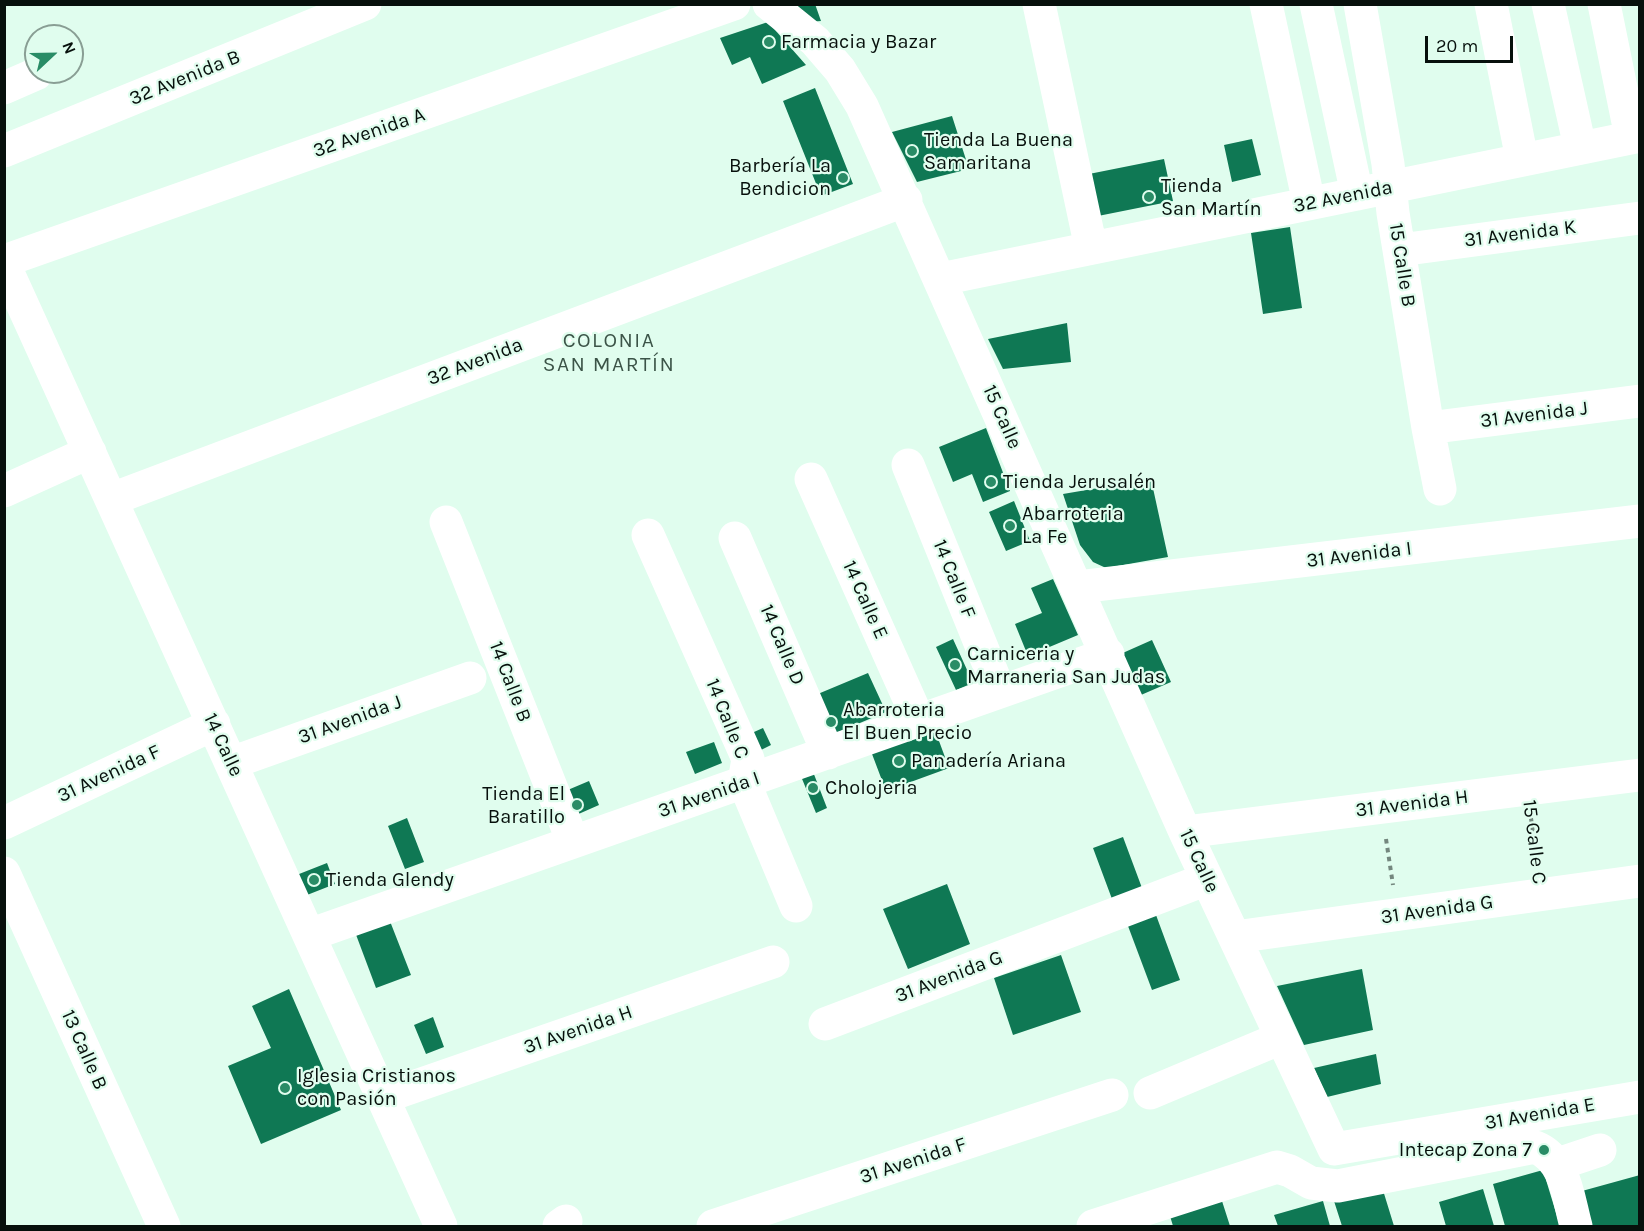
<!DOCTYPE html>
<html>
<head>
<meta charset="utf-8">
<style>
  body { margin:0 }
  #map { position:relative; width:1644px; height:1231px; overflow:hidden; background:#e0fdee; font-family:Karla,sans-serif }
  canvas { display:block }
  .frame { position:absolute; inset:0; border:6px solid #07100c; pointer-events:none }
  .north { position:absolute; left:24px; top:24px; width:60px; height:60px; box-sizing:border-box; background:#e0fdee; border:2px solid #899e94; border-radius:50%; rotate:68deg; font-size:16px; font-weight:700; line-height:24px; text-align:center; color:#07100c }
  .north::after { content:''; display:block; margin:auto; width:21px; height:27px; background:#298c66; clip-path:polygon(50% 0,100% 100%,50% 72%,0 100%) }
  .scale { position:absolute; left:1425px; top:36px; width:88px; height:27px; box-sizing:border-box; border:3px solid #07100c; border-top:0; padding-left:8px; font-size:18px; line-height:21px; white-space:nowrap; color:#07100c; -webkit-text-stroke:4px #e0fdee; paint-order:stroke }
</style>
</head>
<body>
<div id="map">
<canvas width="1644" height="1231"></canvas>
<div class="frame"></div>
<div class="north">N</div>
<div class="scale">20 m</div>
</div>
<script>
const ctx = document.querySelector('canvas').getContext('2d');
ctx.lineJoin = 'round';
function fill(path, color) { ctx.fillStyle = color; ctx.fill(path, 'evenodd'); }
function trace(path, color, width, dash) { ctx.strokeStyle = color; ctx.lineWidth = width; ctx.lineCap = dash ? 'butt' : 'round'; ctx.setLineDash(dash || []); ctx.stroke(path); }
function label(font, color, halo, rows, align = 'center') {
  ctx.font = font + ' Karla,sans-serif'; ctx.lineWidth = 4.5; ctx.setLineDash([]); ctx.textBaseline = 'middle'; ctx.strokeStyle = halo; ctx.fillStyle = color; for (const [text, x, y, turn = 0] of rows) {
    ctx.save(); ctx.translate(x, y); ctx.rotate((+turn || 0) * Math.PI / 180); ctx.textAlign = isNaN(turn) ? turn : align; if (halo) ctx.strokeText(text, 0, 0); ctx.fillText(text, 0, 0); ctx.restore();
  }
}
const building = new Path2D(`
  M789 4H815L821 21 809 22Z
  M768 22 806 65 762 84 750 57 732 65 720 38Z
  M815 88 853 184 821 196 783 101Z
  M952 116 969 169 917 182 892 132Z
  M1252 139 1261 175 1232 182 1224 145Z
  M1164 159 1173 201 1093 217 1084 175Z
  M1290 227 1302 308 1263 314 1251 233Z
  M1067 323 1071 362 1003 369 988 339Z
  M986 428 1010 491 983 502 972 474 953 482 939 447Z
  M1151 479 1168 557 1106 568 1093 562 1080 545 1063 494Z
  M1014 501 1030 541 1006 551 989 512Z
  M1053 579 1078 635 1028 656 1015 624 1042 613 1031 588Z
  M953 639 973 683 956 690 936 647Z
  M1152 640 1171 682 1134 698 1116 656Z
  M868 673 886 712 829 736 813 696Z
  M932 722 949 768 886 791 869 746Z
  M763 728 771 745 753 754 745 736Z
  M714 742 722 763 695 774 686 752Z
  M810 764 827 808 816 813 798 769Z
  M589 781 599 805 574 816 563 792Z
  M407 818 424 862 405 869 388 826Z
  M1123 837 1142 888 1112 899 1093 848Z
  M327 863 335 884 302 897 294 876Z
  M947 884 970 944 908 969 883 909Z
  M386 911 411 975 376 988 352 924Z
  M1156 915 1180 980 1152 990 1128 926Z
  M1061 955 1081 1012 1013 1035 994 978Z
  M1362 969 1373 1030 1304 1045 1277 986Z
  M289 989 341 1110 261 1144 228 1066 271 1048 252 1006Z
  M433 1017 444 1047 426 1054 414 1025Z
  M1376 1054 1381 1084 1327 1097 1314 1068Z
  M1543 1170 1560 1226H1505L1493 1184Z
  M1640 1175V1226H1592L1582 1191Z
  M1382 1187 1394 1226H1342L1334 1201Z
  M1483 1189 1494 1226H1446L1439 1202Z
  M1222 1201 1230 1226H1173L1170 1216Z
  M1323 1201 1330 1226H1278L1274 1215Z`);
const path = new Path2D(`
  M1531 818 1537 864
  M1386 839 1393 885`);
const minor = new Path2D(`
  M769 4 815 41 840 70 862 106 1185 832 1334 1149 1640 1097
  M1039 4 1091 248
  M1266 4 1309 203
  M1316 4 1357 194
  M1360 4 1388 164 1393 213 1428 428 1440 489
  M1491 4 1522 159
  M1548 4 1580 147
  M1604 4 1631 137
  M4 88 36 74
  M4 151 365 4
  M1400 250 1640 218
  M4 261 734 4
  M4 264 441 1226
  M941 279 1640 136
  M1428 428 1640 401
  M908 465 1000 692
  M811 479 919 721
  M4 491 90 452
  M112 499 906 200
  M446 522 573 842
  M648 535 748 759 744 782 796 906
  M735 538 828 753
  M1078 587 1640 521
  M231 763 470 678
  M4 823 214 724
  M1185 832 1640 775
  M4 873 164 1226
  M309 935 1108 654
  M1235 937 1640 881
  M825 1024 1207 879
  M1150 1093 1281 1038
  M384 1097 773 962
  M1558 1164 1600 1150
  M559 1226 566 1221
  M713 1226 1112 1095
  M1093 1226 1277 1167 1290 1171 1311 1183 1338 1186 1535 1147C1566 1159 1568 1198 1576 1226`);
const markers = [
  [769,42,6,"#298c66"],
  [912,151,6,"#298c66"],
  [843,178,6,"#298c66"],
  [1149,197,6,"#298c66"],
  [991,482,6,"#298c66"],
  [1010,526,6,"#298c66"],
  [955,665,6,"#298c66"],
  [831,722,6,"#298c66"],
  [899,761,6,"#298c66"],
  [813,788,6,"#298c66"],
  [577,805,6,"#298c66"],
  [314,880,6,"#298c66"],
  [285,1088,6,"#298c66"],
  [1544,1150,6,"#298c66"]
];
const poiNames = [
  ["Farmacia y Bazar",781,42],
  ["Tienda La Buena",924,140],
  ["Samaritana",924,163],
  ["Barbería La",831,166,"right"],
  ["Bendicion",831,189,"right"],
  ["Tienda",1161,186],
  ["San Martín",1161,209],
  ["Tienda Jerusalén",1003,482],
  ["Abarroteria",1022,514],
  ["La Fe",1022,537],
  ["Carniceria y",967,654],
  ["Marraneria San Judas",967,677],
  ["Abarroteria",843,710],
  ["El Buen Precio",843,733],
  ["Panadería Ariana",911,761],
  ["Cholojeria",825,788],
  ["Tienda El",565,794,"right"],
  ["Baratillo",565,817,"right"],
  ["Tienda Glendy",326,880],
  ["Iglesia Cristianos",297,1076],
  ["con Pasión",297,1099],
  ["Intecap Zona 7",1532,1150,"right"]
];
const streetNames = [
  ["32 Avenida B",185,78,-22],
  ["32 Avenida A",369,133,-19],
  ["32 Avenida",1343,197,-11],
  ["31 Avenida K",1520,234,-7],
  ["15 Calle B",1402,265,81],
  ["32 Avenida",475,362,-21],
  ["31 Avenida J",1534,415,-7],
  ["15 Calle",1002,417,66],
  ["31 Avenida I",1359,555,-7],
  ["14 Calle F",954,579,68],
  ["14 Calle E",865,600,66],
  ["14 Calle D",782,645,67],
  ["14 Calle B",510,682,69],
  ["14 Calle C",727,719,68],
  ["31 Avenida J",350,720,-20],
  ["14 Calle",223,745,65],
  ["31 Avenida F",109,774,-25],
  ["31 Avenida I",709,795,-19],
  ["31 Avenida H",1412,804,-7],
  ["15 Calle C",1534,842,83],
  ["15 Calle",1199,861,65],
  ["31 Avenida G",1437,910,-8],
  ["31 Avenida G",949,977,-21],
  ["31 Avenida H",578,1030,-19],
  ["13 Calle B",84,1050,66],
  ["31 Avenida E",1540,1114,-10],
  ["31 Avenida F",913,1161,-18]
];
const neighbourhoodNames = [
  ["COLONIA",609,341],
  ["SAN MARTÍN",609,365]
];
fill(building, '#0f7854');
trace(path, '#74877e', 4, [4.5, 4.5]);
trace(minor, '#fff', 33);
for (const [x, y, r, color] of markers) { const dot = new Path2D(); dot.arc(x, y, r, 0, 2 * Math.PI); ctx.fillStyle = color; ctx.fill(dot); trace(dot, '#e0fdee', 2); }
label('20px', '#07100c', '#e0fdee', poiNames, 'left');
label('20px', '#07100c', '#e0fdee', streetNames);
ctx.letterSpacing = '1.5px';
label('21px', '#3c5448', '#e0fdee', neighbourhoodNames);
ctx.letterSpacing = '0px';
</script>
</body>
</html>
